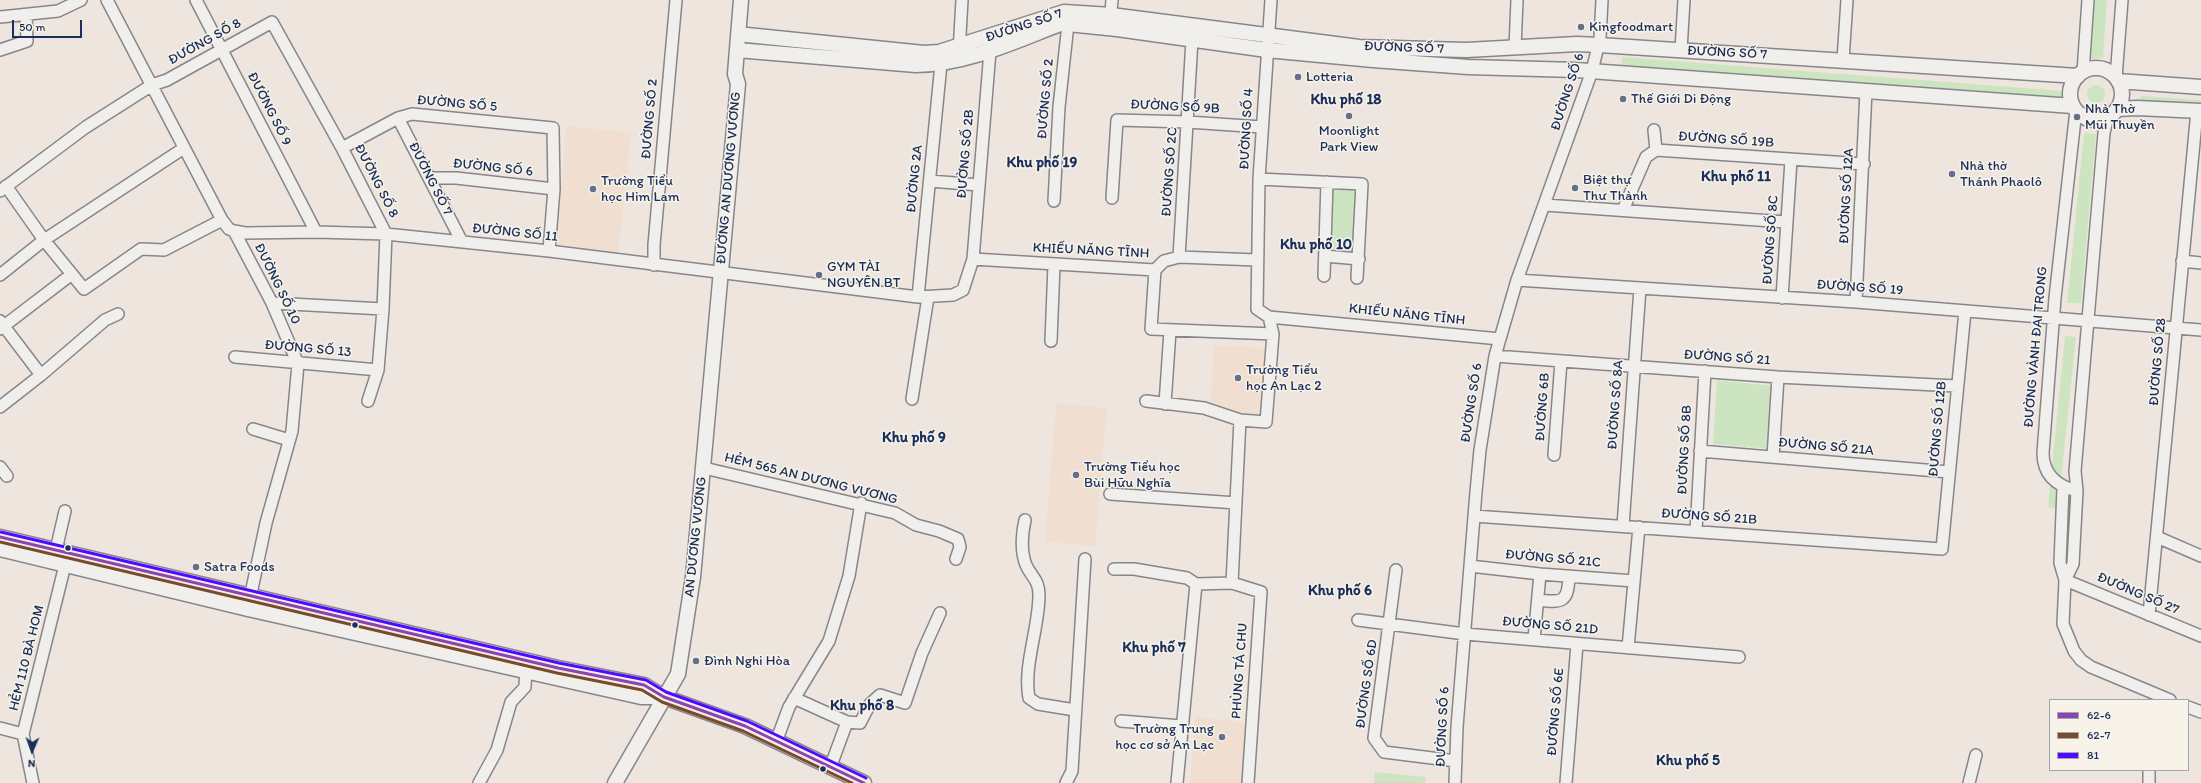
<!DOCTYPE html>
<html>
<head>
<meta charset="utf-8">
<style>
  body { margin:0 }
  #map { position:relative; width:2201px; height:783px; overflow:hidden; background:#eee6de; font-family:Itim,sans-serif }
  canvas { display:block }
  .legend { position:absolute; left:2049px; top:699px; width:140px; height:72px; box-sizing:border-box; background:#f7f3e8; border:1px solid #9fa5b1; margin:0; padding:5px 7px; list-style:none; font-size:12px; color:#1b2f5e }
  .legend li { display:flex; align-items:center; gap:8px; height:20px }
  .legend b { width:20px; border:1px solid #9fa5b1 }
  .north { position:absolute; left:12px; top:731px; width:40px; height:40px; -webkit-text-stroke:3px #f7f3e8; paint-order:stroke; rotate:182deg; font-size:11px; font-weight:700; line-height:16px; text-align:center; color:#1b2f5e }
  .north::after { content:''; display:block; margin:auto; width:14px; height:18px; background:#1b2f5e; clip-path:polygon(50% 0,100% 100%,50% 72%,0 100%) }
  .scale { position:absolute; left:12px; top:20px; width:70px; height:18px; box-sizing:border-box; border:2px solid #1b2f5e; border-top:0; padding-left:5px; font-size:12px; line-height:14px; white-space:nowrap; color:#1b2f5e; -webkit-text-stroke:3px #f7f3e8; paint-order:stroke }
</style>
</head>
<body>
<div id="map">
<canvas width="2201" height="783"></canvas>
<ul class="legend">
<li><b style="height:5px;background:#8e44ad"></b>62-6</li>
<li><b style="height:5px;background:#7a4b2a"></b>62-7</li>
<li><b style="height:5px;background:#4f0aff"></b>81</li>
</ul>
<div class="north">N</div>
<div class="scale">50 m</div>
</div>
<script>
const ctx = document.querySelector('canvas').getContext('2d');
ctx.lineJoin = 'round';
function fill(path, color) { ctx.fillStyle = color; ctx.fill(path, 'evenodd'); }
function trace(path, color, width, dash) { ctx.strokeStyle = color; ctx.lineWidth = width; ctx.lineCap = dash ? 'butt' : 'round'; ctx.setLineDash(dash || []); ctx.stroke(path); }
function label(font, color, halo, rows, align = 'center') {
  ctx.font = font + ' Itim,sans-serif'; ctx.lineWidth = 3; ctx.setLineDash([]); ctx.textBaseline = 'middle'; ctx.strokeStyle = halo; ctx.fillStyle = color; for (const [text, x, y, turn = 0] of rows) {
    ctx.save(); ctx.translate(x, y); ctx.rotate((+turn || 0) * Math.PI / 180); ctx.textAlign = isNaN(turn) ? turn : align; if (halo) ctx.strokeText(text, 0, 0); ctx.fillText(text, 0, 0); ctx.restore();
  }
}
const built = new Path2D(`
  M566 126 631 132 618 254 557 246Z
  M1214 345 1266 348 1261 415 1210 408Z
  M1056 403 1107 408 1095 546 1045 542Z
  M1195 717 1251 723 1247 783H1190Z`);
const green = new Path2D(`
  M2093 0H2107L2103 58 2089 59Z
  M1622 57 2063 91 2062 101 1622 68Z
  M2087 94a9 9 0 1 1 18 0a9 9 0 1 1-18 0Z
  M2141 96 2201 100V110L2140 106Z
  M2084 133 2096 134 2081 303H2067Z
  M1332 189 1357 190 1354 253 1329 252Z
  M2065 336 2076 337 2058 509 2048 507Z
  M1717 380 1775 386 1772 449 1713 444Z
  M1375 772 1426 777 1425 783H1374Z`);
const minor = new Path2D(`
  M107 0 222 220 229 229 234 231 272 303 298 364 292 431 266 523 249 603
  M196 0 316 232
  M1271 0 1259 179 1257 309 1269 317 1500 339
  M0 17 58 11 81 0
  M1110 23 1112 0
  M1515 47 1517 0
  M0 50 27 41 26 15
  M1681 50 1684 0
  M959 52 962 0
  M1843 60 1847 0
  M2083 72 2088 0
  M2116 78 2122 0
  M2076 110 2055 298 2043 453C2043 475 2057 486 2077 491
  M398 118 462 242
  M1654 130 1656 150
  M342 148 398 118 412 114 553 128 554 189 549 251
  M430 178H456L554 189
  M1259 179 1362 184 1357 278
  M930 181 979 185
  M6 186 44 240 84 289 141 249 164 250 222 220
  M0 191 86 127 152 85 167 80 272 22 342 148 386 234 383 309 378 370 368 401
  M1112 198 1117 120 1188 122 1262 127
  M1054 201 1059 107 1068 24
  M1545 205 1786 222
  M1623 210 1646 157 1656 150 1864 164
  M234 231 245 233 316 232 386 234 549 251 918 297 953 295 963 290 973 259 990 51
  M1325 256 1359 259
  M1179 257 1192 40
  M973 259 1155 270 1164 261 1179 257 1257 260
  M2182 261 2201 263
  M654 265V245L676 0
  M1155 270 1151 329 1273 334
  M0 275 44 240 184 148
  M1324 276 1327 182
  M1517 280 1856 302 2201 330
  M918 297 941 64
  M1782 298 1791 160
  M1856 302 1866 91
  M272 303 383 309
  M0 321 41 375
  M0 329 72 274
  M1051 341 1054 265
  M1495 356 1778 377 1956 386
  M235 357 378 370
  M912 399 928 297
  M1146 401 1204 408 1240 420
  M1165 404 1170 331
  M0 407 41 375 105 320 118 314
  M253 429 289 440
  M1700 451 1949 472
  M1554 455 1561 361
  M1773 457 1778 377
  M0 467 7 476
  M704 468 895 513 916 525 939 531 958 539 960 547 956 559
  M2063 488 2060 563 2065 580 2063 624 2074 651 2081 660 2091 667 2170 700
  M1110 494 1236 503
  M1474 516 1942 549 1965 311
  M1025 520C1022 534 1020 550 1026 565 1031 577 1039 579 1039 595 1039 628 1023 666 1029 698L1038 704 1075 710
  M1623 526 1640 288
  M1696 531 1705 371
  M2157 537 2201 556
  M56 550 65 511
  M1470 566 1540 574 1634 581
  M1114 569H1134L1187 578 1196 584
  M1396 570 1374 738 1384 752 1456 761
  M2065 580 2073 564 2077 491 2075 471 2104 133 2108 116
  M2065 580 2201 636
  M1538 600C1563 603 1568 602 1569 576
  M2149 615 2197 111
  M1358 620 1465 634 1739 657
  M1534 639 1540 574
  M1628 648 1639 527
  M794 698 847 722
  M2188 707 2201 712
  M1121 721 1181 726
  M0 728 23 734
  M776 742 789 707 829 641 849 576 861 503
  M830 768 847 722 860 723 870 704 880 695 905 703 922 653 940 613
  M2149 770V783
  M33 783 23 734 65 565
  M479 783 497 750 511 702 525 687 526 664
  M1066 783 1072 771 1085 559
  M1177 783 1196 584 1232 583
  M1248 783 1261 592 1232 583 1240 420 1266 422 1273 334 1269 317
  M1455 783 1457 727 1476 492 1480 450 1495 356 1517 280 1592 71 1600 38 1602 0
  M1566 783 1577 644
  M1969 783 1976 755`);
const major = new Path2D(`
  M747 35 924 53 939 52 1064 12 1111 15 1359 47 1466 50 1577 44 1599 45 2078 76
  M737 50 916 65C967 64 1013 42 1060 24H1068L1117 29 1267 50 1373 60 1468 67 1576 70 2073 106
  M2070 94a26 26 0 1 1 52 0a26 26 0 1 1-52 0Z
  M2118 81 2201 87
  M2117 109 2137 108 2201 111
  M0 537 558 668 644 685 664 697 745 726 864 783
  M0 549 248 609 641 697H664
  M615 783 678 674 693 577 738 84 735 74 741 0`);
const bus1 = new Path2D(`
  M0 537 558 668 644 685 664 697 745 726 864 783`);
const bus2 = new Path2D(`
  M0 542 557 673 642 690 662 702 743 731 852 783`);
const bus3 = new Path2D(`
  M1 532 559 663 646 680 666 692 747 721 866 778`);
const markers = [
  [1581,27,4,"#656f8b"],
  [1298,77,4,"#656f8b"],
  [1623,99,4,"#656f8b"],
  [1349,116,4,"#656f8b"],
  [2077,117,4,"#656f8b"],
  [1952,174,4,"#656f8b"],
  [1575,188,4,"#656f8b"],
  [593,189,4,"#656f8b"],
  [819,275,4,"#656f8b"],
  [1238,378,4,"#656f8b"],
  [1076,475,4,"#656f8b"],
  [68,548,3.5,"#1b2f5e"],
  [196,567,4,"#656f8b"],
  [355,625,3.5,"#1b2f5e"],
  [696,661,4,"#656f8b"],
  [1222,737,4,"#656f8b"],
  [823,769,3.5,"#1b2f5e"]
];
const streetNames = [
  ["ĐƯỜNG SỐ 7",1024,26,-18],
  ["ĐƯỜNG SỐ 8",205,42,-29],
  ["ĐƯỜNG SỐ 7",1404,48,2],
  ["ĐƯỜNG SỐ 7",1727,53,3],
  ["ĐƯỜNG SỐ 6",1568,92,-72],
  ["ĐƯỜNG SỐ 2",1046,99,-85],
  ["ĐƯỜNG SỐ 5",457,104,5],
  ["ĐƯỜNG SỐ 9B",1175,107,3],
  ["ĐƯỜNG SỐ 9",269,109,63],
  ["ĐƯỜNG SỐ 2",650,119,-85],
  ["ĐƯỜNG SỐ 4",1247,129,-87],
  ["ĐƯỜNG SỐ 19B",1726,140,4],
  ["ĐƯỜNG SỐ 2B",966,154,-85],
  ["ĐƯỜNG SỐ 6",493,168,6],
  ["ĐƯỜNG SỐ 2C",1170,172,-86],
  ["ĐƯỜNG AN DƯƠNG VƯƠNG",729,178,-85],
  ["ĐƯỜNG SỐ 7",430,179,63],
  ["ĐƯỜNG 2A",915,179,-84],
  ["ĐƯỜNG SỐ 8",376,181,63],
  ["ĐƯỜNG SỐ 12A",1847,196,-87],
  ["ĐƯỜNG SỐ 11",515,233,6],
  ["ĐƯỜNG SỐ 8C",1771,240,-86],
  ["KHIẾU NĂNG TĨNH",1091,251,3],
  ["ĐƯỜNG SỐ 10",277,284,64],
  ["ĐƯỜNG SỐ 19",1860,288,4],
  ["KHIẾU NĂNG TĨNH",1407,315,6],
  ["ĐƯỜNG VÀNH ĐAI TRONG",2036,347,-85],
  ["ĐƯỜNG SỐ 13",308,349,5],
  ["ĐƯỜNG SỐ 21",1727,358,4],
  ["ĐƯỜNG SỐ 28",2158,362,-85],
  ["ĐƯỜNG SỐ 6",1472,403,-81],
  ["ĐƯỜNG SỐ 8A",1616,405,-86],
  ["ĐƯỜNG 6B",1543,407,-86],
  ["ĐƯỜNG SỐ 12B",1938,429,-85],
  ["ĐƯỜNG SỐ 21A",1826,447,5],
  ["ĐƯỜNG SỐ 8B",1685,450,-87],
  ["HẺM 565 AN DƯƠNG VƯƠNG",811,479,14],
  ["ĐƯỜNG SỐ 21B",1709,517,4],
  ["AN DƯƠNG VƯƠNG",696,537,-84],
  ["ĐƯỜNG SỐ 21C",1553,559,5],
  ["ĐƯỜNG SỐ 27",2138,594,23],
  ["ĐƯỜNG SỐ 21D",1550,626,5],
  ["HẺM 110 BÀ HOM",27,658,-76],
  ["PHÙNG TÁ CHU",1240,671,-86],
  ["ĐƯỜNG SỐ 6D",1367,684,-82],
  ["ĐƯỜNG SỐ 6E",1556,712,-85],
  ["ĐƯỜNG SỐ 6",1443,727,-87]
];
const poiNames = [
  ["Kingfoodmart",1589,27],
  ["Lotteria",1306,77],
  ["Thế Giới Di Động",1631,99],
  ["Nhà Thờ",2085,109],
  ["Mũi Thuyền",2085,125],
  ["Moonlight",1349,131,"center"],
  ["Park View",1349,147,"center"],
  ["Nhà thờ",1960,166],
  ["Thánh Phaolô",1960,182],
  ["Biệt thự",1583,180],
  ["Thư Thành",1583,196],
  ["Trường Tiểu",601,181],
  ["học Him Lam",601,197],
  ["GYM TÀI",827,267],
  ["NGUYÊN BT",827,283],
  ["Trường Tiểu",1246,370],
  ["học An Lạc 2",1246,386],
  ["Trường Tiểu học",1084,467],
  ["Bùi Hữu Nghĩa",1084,483],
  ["Satra Foods",204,567],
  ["Đình Nghi Hòa",704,661],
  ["Trường Trung",1214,729,"right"],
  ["học cơ sở An Lạc",1214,745,"right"]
];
const neighbourhoodNames = [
  ["Khu phố 18",1346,100],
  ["Khu phố 19",1042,163],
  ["Khu phố 11",1736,177],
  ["Khu phố 10",1316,245],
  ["Khu phố 9",914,438],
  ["Khu phố 6",1340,591],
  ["Khu phố 7",1154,648],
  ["Khu phố 8",862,706],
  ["Khu phố 5",1688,761]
];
fill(built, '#f0dfd0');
fill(green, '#cce5c0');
trace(minor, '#86868c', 14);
trace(major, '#86868c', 17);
trace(minor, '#f1efeb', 11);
trace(major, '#f1efeb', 14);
trace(bus1, '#8e44ad', 3);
trace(bus2, '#7a4b2a', 3);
trace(bus3, '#4f0aff', 3);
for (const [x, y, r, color] of markers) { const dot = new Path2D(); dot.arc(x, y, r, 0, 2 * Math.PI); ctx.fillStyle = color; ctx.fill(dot); trace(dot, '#f7f3e8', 1.5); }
label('14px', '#1b2f5e', '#f7f3e8', streetNames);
label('14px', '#1b2f5e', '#f7f3e8', poiNames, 'left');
label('bold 15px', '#1b2f5e', '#f7f3e8', neighbourhoodNames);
</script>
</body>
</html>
